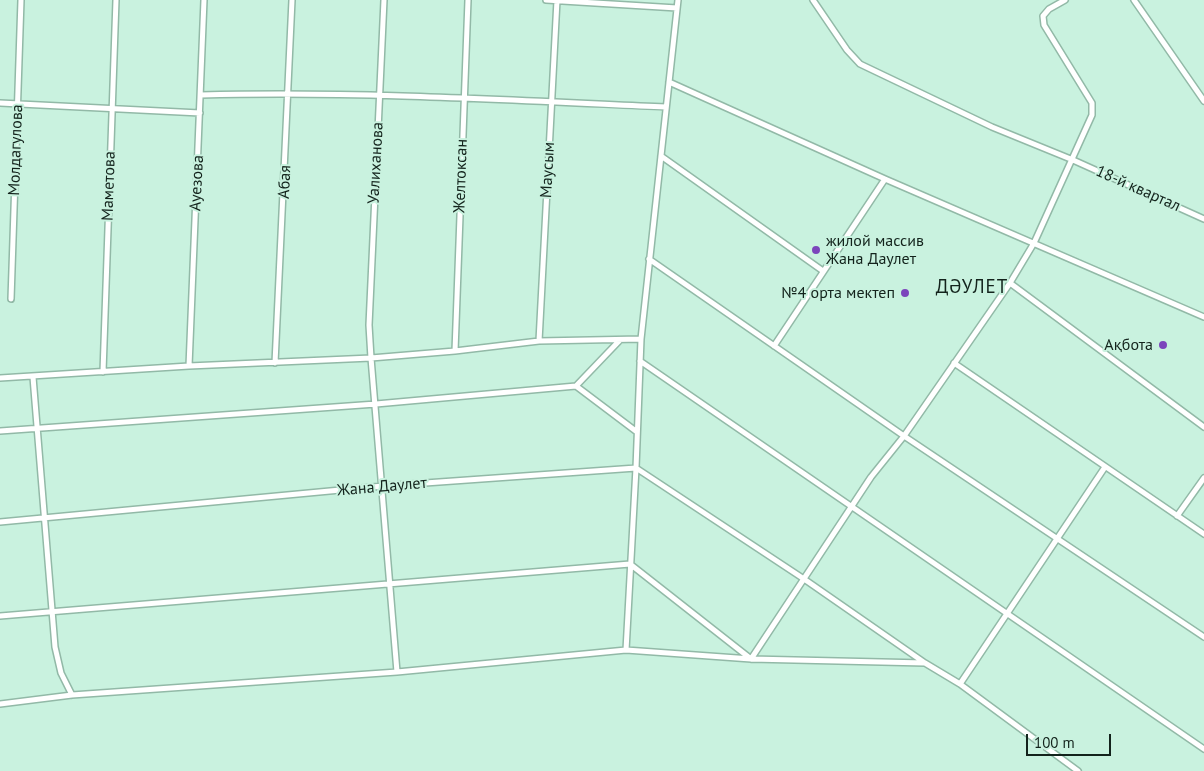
<!DOCTYPE html>
<html>
<head>
<meta charset="utf-8">
<style>
  body { margin:0 }
  #map { position:relative; width:1204px; height:771px; overflow:hidden; background:#c9f2df; font-family:"PT Sans",sans-serif }
  canvas { display:block }
  .scale { position:absolute; left:1026px; top:734px; width:85px; height:22px; box-sizing:border-box; border:2px solid #13231c; border-top:0; padding-left:6px; font-size:15px; line-height:18px; white-space:nowrap; color:#13231c; -webkit-text-stroke:4px #c9f2df; paint-order:stroke }
</style>
</head>
<body>
<div id="map">
<canvas width="1204" height="771"></canvas>
<div class="scale">100 m</div>
</div>
<script>
const ctx = document.querySelector('canvas').getContext('2d');
ctx.lineJoin = 'round';
function trace(path, color, width, dash) { ctx.strokeStyle = color; ctx.lineWidth = width; ctx.lineCap = dash ? 'butt' : 'round'; ctx.setLineDash(dash || []); ctx.stroke(path); }
function label(font, color, halo, rows, align = 'center') {
  ctx.font = font + ' "PT Sans",sans-serif'; ctx.lineWidth = 4; ctx.setLineDash([]); ctx.textBaseline = 'middle'; ctx.strokeStyle = halo; ctx.fillStyle = color; for (const [text, x, y, turn = 0] of rows) {
    ctx.save(); ctx.translate(x, y); ctx.rotate((+turn || 0) * Math.PI / 180); ctx.textAlign = isNaN(turn) ? turn : align; if (halo) ctx.strokeText(text, 0, 0); ctx.fillText(text, 0, 0); ctx.restore();
  }
}
const minor = new Path2D(`
  M384 0 369 325 371 358 455 351 539 341 641 339 678 0
  M546 0 677 8
  M813 0 847 50 860 64 992 127 1073 160 1204 219
  M1134 0 1204 101
  M669 82 885 179
  M201 95C356 91 511 100 666 107
  M0 103 200 113
  M661 156 823 271
  M649 259 904 436 1204 637
  M1010 283 1204 427
  M11 299 21 0
  M539 341 557 0
  M774 346 885 179 1204 317
  M455 351 468 0
  M640 361 1204 749
  M275 363 292 0
  M954 363 1204 534
  M189 366 204 0
  M103 372 116 0
  M33 377 55 647 61 673 72 695
  M0 378 189 366 371 358 397 672 72 695 0 704
  M576 386 637 432
  M0 431 376 404 576 386 620 340
  M1177 516 1204 478
  M0 522 383 486 636 468 641 339
  M0 616 630 564 751 659 871 477 904 436 1010 283 1034 243 1092 115V103L1044 25 1043 16 1049 9 1065 0
  M626 650 751 659 925 663 960 684 1078 771
  M397 672 626 650 636 468 804 579 925 663
  M960 684 1105 467`);
const markers = [
  [816,250,5,"#7c45bc"],
  [905,293,5,"#7c45bc"],
  [1163,345,5,"#7c45bc"]
];
const streetNames = [
  ["Молдагулова",16,150,-88],
  ["Уалиханова",376,163,-87],
  ["Маусым",548,170,-87],
  ["Желтоксан",461,176,-88],
  ["Абая",285,182,-87],
  ["Ауезова",197,183,-87],
  ["Маметова",109,186,-88],
  ["18-й квартал",1138,189,24],
  ["Жана Даулет",382,487,-5]
];
const poiNames = [
  ["жилой массив",826,241,"left"],
  ["Жана Даулет",826,259,"left"],
  ["№4 орта мектеп",895,293],
  ["Ақбота",1153,345]
];
const quarterNames = [
  ["ДӘУЛЕТ",972,288]
];
trace(minor, '#92b9a7', 8);
trace(minor, '#fff', 5);
for (const [x, y, r, color] of markers) { const dot = new Path2D(); dot.arc(x, y, r, 0, 2 * Math.PI); ctx.fillStyle = color; ctx.fill(dot); trace(dot, '#c9f2df', 2); }
label('16px', '#13231c', '#c9f2df', streetNames);
label('16px', '#13231c', '#c9f2df', poiNames, 'right');
ctx.letterSpacing = '1px';
label('19px', '#13231c', '#c9f2df', quarterNames);
ctx.letterSpacing = '0px';
</script>
</body>
</html>
